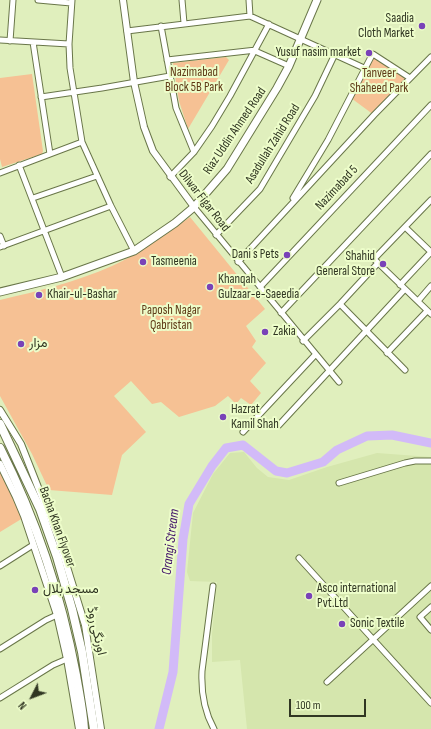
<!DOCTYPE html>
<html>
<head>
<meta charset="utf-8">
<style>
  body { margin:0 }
  #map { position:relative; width:431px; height:729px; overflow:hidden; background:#e0efbd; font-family:"Sofia Sans Condensed",sans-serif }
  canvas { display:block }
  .north { position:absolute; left:12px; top:677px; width:40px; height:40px; -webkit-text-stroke:3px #edfdca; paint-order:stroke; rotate:228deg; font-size:11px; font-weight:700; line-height:16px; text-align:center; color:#303622 }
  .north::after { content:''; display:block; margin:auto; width:14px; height:18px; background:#303622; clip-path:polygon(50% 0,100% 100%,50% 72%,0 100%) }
  .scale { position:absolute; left:289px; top:699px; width:77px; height:18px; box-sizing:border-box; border:2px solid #303622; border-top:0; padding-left:5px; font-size:12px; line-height:14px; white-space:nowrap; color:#303622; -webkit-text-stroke:3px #edfdca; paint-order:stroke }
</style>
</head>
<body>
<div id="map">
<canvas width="431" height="729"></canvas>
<div class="north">N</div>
<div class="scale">100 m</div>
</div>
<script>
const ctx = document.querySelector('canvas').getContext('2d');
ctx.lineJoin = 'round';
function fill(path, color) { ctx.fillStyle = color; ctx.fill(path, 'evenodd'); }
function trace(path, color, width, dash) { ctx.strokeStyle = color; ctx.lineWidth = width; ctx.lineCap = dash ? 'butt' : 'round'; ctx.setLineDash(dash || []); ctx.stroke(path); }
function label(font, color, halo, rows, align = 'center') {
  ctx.font = font + ' "Sofia Sans Condensed",Vazirmatn,sans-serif'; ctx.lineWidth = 4; ctx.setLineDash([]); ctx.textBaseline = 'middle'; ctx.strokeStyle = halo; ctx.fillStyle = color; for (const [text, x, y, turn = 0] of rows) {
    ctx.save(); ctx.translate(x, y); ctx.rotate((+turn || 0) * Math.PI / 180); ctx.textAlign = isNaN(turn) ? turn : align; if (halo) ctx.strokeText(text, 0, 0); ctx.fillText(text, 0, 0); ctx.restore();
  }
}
const built = new Path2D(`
  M244 452 257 468 268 477 289 480 327 467 377 453 431 457V729H247L240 660 212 662V634L217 582 190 581 187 572 193 513 213 474 230 453Z`);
const green = new Path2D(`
  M373 54 410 78 374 115 351 98Z
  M226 57 229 60 188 129 179 101 173 63Z
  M32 74 43 151 42 154 2 167 0 159V78Z
  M190 217 265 309 246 326 256 341 252 347 266 363 250 381 261 393 251 405 241 398 236 404 228 396 215 406 179 417 161 402 152 404 131 381 114 396 146 432 122 455 112 495 49 490 32 454 0 396V300C38 291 76 282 112 266 140 253 165 235 190 217Z
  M0 462 23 518 0 532Z`);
const river = new Path2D(`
  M159 729 173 672 183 539 189 504 212 466 226 448 243 445 276 471 287 473 323 462 337 450 367 436 392 435 431 443`);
const minor = new Path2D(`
  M38 0 71 3
  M72 0 69 44 70 68 82 142 111 206 134 251
  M182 0 184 23
  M249 0 250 16 364 68
  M161 26 176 108 194 152
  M127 31 250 16
  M0 40 69 44
  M10 41 13 0
  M33 42 50 154
  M255 51 289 66
  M167 60 256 50
  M41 97 102 88 170 76
  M19 165 62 277
  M0 173 82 142
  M170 177 194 152 212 126 230 96 269 24
  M33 198 97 176
  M293 198 328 140 372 55 373 54 410 78
  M431 200 374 259 431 314
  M194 207 339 382
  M405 227 431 252
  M216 235 260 189 315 96 335 54
  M0 236 4 246
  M0 247 111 206
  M238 262 374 115 431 57
  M400 285 431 252
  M260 287 431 105
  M418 301 431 286
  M340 304 405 370
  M281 313 431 154
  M303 341 340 304 378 263
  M387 353 427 311
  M279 425 405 289
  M243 432 315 355
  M339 483 405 463 415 461H431
  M299 558 431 703
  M0 566 33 545
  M213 586 202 671C201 692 204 711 214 729
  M431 607 420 617 431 630
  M0 649 46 620 57 615
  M327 682 431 586
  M0 698 53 665 67 659`);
const tertiary = new Path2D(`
  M123 0 134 82 144 127 153 151 194 207
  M0 410 21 444 58 538 85 625 101 729
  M0 464 16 497 24 516 57 615 67 659 79 729`);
const secondary = new Path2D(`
  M0 292 62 277 134 251 175 223 194 207 227 169 277 88 289 66 317 0`);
const primary = new Path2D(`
  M0 424 40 509 57 557 72 609 82 652 94 729
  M0 448C37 521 61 595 76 675 79 693 83 711 84 729`);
const markers = [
  [422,26,4,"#7942b8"],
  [369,53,4,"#7942b8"],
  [287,255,4,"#7942b8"],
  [143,262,4,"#7942b8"],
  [383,264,4,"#7942b8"],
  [210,287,4,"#7942b8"],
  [39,295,4,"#7942b8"],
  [265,332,4,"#7942b8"],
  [21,344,4,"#7942b8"],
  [223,417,4,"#7942b8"],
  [35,590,4,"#7942b8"],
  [309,596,4,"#7942b8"],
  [342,624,4,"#7942b8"]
];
const poiNames = [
  ["Saadia",414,19,"right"],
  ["Cloth Market",414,34,"right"],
  ["Yusuf nasim market",361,53,"right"],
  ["Dani s Pets",279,255,"right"],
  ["Shahid",375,257,"right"],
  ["General Store",375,272,"right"],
  ["Tasmeenia",151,262],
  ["Khanqah",218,280],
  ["Gulzaar-e-Saeedia",218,295],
  ["Khair-ul-Bashar",47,295],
  ["Zakia",273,332],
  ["مزار",29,344],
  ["Hazrat",231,410],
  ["Kamil Shah",231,425],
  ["Asco international",317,589],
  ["Pvt.Ltd",317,604],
  ["مسجد بلال",43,590],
  ["Sonic Textile",350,624]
];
const parkNames = [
  ["Nazimabad",194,73],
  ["Block 5B Park",194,88],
  ["Tanveer",379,74],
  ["Shaheed Park",379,89],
  ["Paposh Nagar",171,311],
  ["Qabristan",171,326]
];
const streetNames = [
  ["Riaz Uddin Ahmed Road",235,131,-56],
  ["Asadullah Zahid Road",273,144,-58],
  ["Nazimabad 5",337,188,-47],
  ["Dilwar Figar Road",204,201,52],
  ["Bacha Khan Flyover",57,527,70],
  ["اورنگی روڈ",96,631,77]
];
const waterNames = [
  ["Orangi Stream",171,542,-83]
];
fill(built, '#d5e6ad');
fill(green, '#f6c194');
trace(river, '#d2baf8', 9);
trace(minor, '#697649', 7);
trace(tertiary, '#697649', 8);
trace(secondary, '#697649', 9);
trace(primary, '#697649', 10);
trace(minor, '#fff', 5);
trace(tertiary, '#fff', 6);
trace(secondary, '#fff', 7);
trace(primary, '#fff', 8);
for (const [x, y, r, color] of markers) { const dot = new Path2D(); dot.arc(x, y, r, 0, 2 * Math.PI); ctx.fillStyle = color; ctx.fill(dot); trace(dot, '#edfdca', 1.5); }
label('13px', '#303622', '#edfdca', poiNames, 'left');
label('13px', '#5f3a17', '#edfdca', parkNames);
label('13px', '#303622', '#edfdca', streetNames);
label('italic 14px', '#3c0b66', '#edfdca', waterNames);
</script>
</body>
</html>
